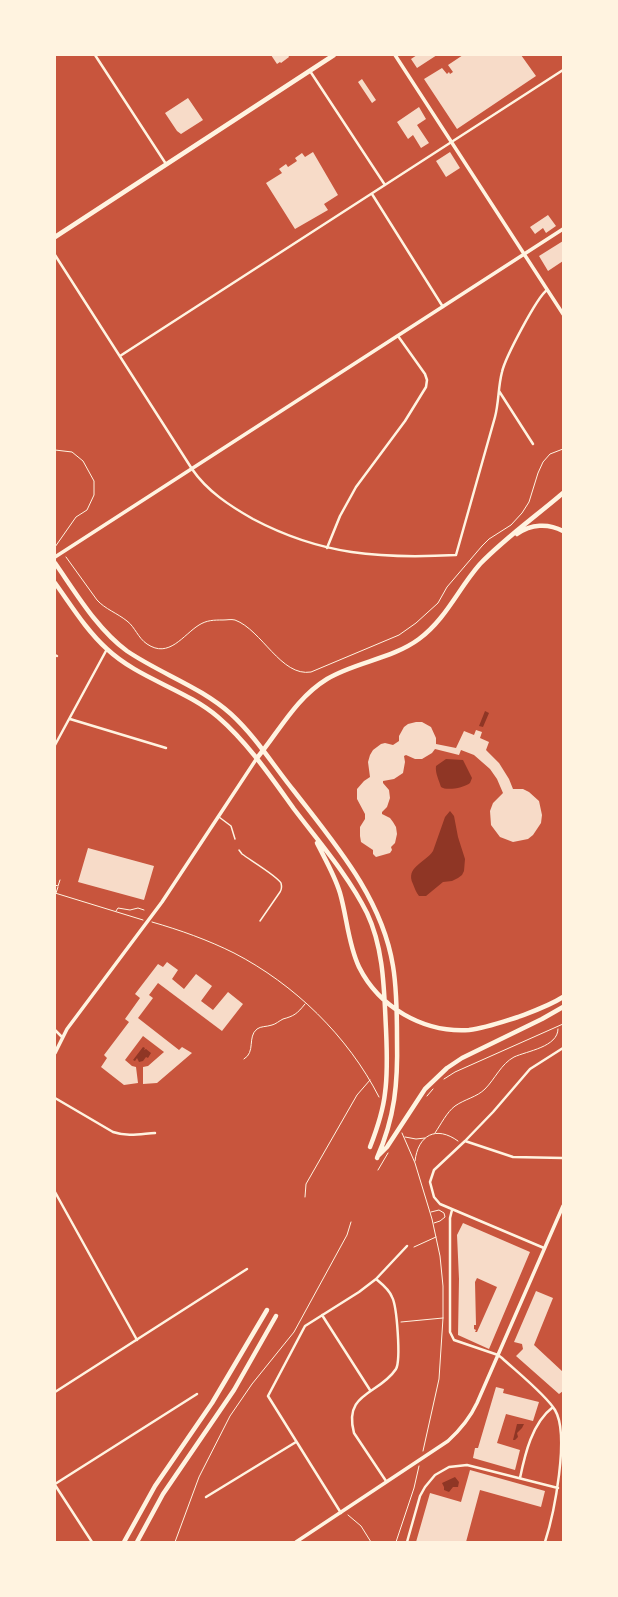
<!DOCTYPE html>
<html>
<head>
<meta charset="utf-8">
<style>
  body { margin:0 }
  #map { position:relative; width:618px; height:1597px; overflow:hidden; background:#c8553d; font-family:Signika,sans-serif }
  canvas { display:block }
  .frame { position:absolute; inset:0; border:56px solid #fff3e0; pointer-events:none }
</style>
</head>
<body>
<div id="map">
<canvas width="618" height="1597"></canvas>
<div class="frame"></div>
</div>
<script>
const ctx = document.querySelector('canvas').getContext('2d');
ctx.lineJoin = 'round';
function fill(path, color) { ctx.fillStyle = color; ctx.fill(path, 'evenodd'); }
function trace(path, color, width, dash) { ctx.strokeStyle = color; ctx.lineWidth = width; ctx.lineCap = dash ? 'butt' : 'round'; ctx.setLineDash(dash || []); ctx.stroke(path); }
const water = new Path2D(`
  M485 711 489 713 483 727 479 726Z
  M446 759 463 760 472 778 470 783C464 788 446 791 441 787 439 780 435 773 436 766Z
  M450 811 454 816 458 837 465 859 464 871 462 875 458 878 452 881 443 882 426 896H419C416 892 415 889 413 884 405 867 425 863 433 851L445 817Z
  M143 1047 145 1048 144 1050 146 1049 151 1053 148 1058 146 1057 143 1061 139 1062 137 1058 135 1061 133 1060Z
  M517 1424H524L522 1428 517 1433 518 1437 515 1440H513Z
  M455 1477 459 1482 458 1487H453L449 1492 444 1490V1487L442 1483Z`);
const building = new Path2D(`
  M271 55H288L289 57 281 63 280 62 277 64Z
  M417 55H437L417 68 411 59Z
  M463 55H521L536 76 457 129 424 79 442 68 447 74 449 72 450 74 453 72 448 65Z
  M362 79 376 100 372 103 358 82Z
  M188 98 203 120 181 134 177 131 165 113Z
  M419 107 426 119 417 125 429 143 421 148 413 135 408 139 397 122Z
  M313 152 338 195 324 204 328 210 295 229 266 183 282 173 279 169 286 164 288 167 297 161 295 158 302 153 305 157Z
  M450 152 460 168 446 177 436 161Z
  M548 215 556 226 546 233 543 228 535 234 530 227Z
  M563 241V261L548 271 539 256Z
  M416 722H422L431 727 436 738V744L456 748 464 731 474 735 476 730 482 732 480 738 489 742 486 750 499 763 509 779 513 789H523L529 792 539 801 542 815 541 823 533 835 528 839 513 842 500 837 491 825 490 811 493 803 503 793 497 779 490 769 474 755 461 750 459 755 435 749 432 753 422 759H415L406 755 404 756 405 762 403 773 394 779 383 781V783L389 790 390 798 387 807 382 812V814L390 818 393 822 396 827 397 834 395 843 391 847 392 850 390 853 376 857 373 854V850L361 842 360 836V827L365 819V814L357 799V789L364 781 370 777 368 762 370 755 373 750 381 744 385 743 393 745 399 741V736L404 727 408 724Z
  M88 848 154 866 144 900 78 882Z
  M167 962 178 970 172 979 184 989 196 974 212 986 201 1001 213 1010 228 992 243 1004 222 1031 158 983 149 995 153 998 138 1018 179 1050 182 1047 192 1053 157 1083 143 1084V1067L148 1066 164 1052 143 1036 125 1060 132 1066 136 1067 138 1083 124 1085 101 1067 107 1058 104 1055 129 1022 125 1019 140 998 135 994 158 964 163 967Z
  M463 1223 530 1252 489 1349 458 1335 459 1279 457 1235ZM477 1278 497 1287 477 1332H475L476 1330 474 1329V1325H476L475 1282Z
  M536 1291 553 1298 534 1345 563 1372V1391L559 1394 516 1356 523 1349 522 1344 514 1342Z
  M496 1387 504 1389 503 1393 539 1402 533 1421 506 1414 497 1443 520 1450 515 1470 473 1458 475 1448H478Z
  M470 1470 545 1491 541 1507 480 1490 466 1542H416L430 1493 461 1502Z`);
const path = new Path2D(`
  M55 450 72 452 83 461 94 481V495L87 510 76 517 55 547
  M66 557 97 600C105 609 117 613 127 621 135 627 138 638 147 644 169 659 183 635 199 625 207 620 214 620 223 620 227 620 231 619 235 620 262 630 281 677 311 672L399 635 416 623 438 603 447 587 482 546 489 539 511 525 522 513 529 502 538 473 543 462 550 454 563 449
  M55 885 58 886 60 880
  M55 893 143 920
  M56 893 58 887
  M116 911 118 908 130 910 138 908 144 910
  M152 922C180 930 208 940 234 953 294 984 348 1036 379 1097
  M244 1059C256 1052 247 1037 257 1029 261 1026 266 1027 272 1025 276 1024 279 1021 283 1019 294 1016 297 1014 305 1004
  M444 1079 455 1072 563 1024
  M427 1096 433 1089
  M402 1133 415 1163 432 1219 440 1256 443 1286V1318L439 1379 423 1451
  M435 1133C441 1124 447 1112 455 1106 465 1099 477 1097 485 1089 495 1079 501 1064 514 1057 527 1051 558 1047 558 1029
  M405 1137 416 1139 425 1138
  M415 1161C418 1135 436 1125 458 1141
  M378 1170 388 1153
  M305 1197 306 1184 357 1095 370 1080
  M431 1212 439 1210 444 1213 445 1217 440 1221 434 1223
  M414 1247 436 1237
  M401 1322 443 1318
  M348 1515 361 1526 371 1542
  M175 1542 199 1477 230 1416 252 1384 294 1332 347 1235 351 1222
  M396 1542 414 1488 419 1466`);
const service = new Path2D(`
  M219 817 231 826 235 839
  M239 850 242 854C250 860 277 876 281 883 282 887 282 889 280 892L260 921`);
const minor = new Path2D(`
  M95 55 166 164
  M310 71 385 185
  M372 194 443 307
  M55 255 192 469C207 491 230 506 253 519 321 555 380 559 456 555 469 509 482 463 495 417 499 402 498 387 502 372 505 358 537 297 547 290
  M120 356 563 70
  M499 391 533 444
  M327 548 340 516 356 487 405 421 426 387 427 380 425 374 398 336
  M55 655 57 656
  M70 719 166 748
  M55 745 107 649
  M55 1030 62 1037
  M55 1098 113 1132C128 1137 140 1134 155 1133
  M465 1141 513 1157 563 1158
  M55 1192 137 1340
  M452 1210 450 1218V1332L454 1340 498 1355 502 1358C516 1371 546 1395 555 1410 570 1435 554 1514 545 1542
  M544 1248 440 1204 434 1197 430 1182 434 1170 465 1141 493 1112 530 1069 563 1048
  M376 1279C382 1284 389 1289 392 1297 397 1306 401 1360 396 1369 379 1395 343 1392 354 1433L386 1481
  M322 1315 370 1390
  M55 1392 247 1269
  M520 1478C525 1454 532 1423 553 1407
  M55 1484 197 1394
  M55 1485 92 1542
  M206 1497 296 1442
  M341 1513 268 1396 305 1326 359 1292 376 1279 407 1246
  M407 1542 420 1496 425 1487 435 1475 449 1467 467 1465 558 1488`);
const secondary = new Path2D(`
  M395 55 563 314
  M55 557 563 229
  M55 1053 67 1029 162 902 257 758
  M296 1542 448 1441C460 1430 470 1418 477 1403L563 1206`);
const trunk = new Path2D(`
  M55 237 334 55
  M517 534C531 524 548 523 563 531
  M55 563C76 593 97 629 127 651 161 674 201 687 231 714 256 737 273 765 294 791 335 844 382 898 393 966 397 990 397 1015 397 1039 398 1083 395 1117 377 1158
  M55 583C71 605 86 630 107 649 139 679 185 689 218 717 248 743 271 777 294 809 319 842 348 875 367 913 384 949 384 990 386 1029 387 1051 388 1072 385 1093 383 1112 377 1129 370 1147
  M257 758C280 730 296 698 327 679 355 662 392 659 419 639 446 619 458 589 480 564 505 538 535 517 563 493
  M317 843C325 859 335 876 340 893 347 917 348 944 359 967 379 1007 423 1033 469 1030 486 1028 502 1022 518 1017 534 1011 549 1006 563 997
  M379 1155 387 1147 425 1089 447 1068 462 1058 542 1019 563 1007
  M124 1542 155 1486 212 1403 267 1310
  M137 1542 163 1494 234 1390 276 1316`);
fill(water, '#8f3625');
fill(building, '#f7dbc8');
trace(path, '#fff3e0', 1);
trace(service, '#fff3e0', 1.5);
trace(minor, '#fff3e0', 2.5);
trace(secondary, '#fff3e0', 3.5);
trace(trunk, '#fff3e0', 4.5);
</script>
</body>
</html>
